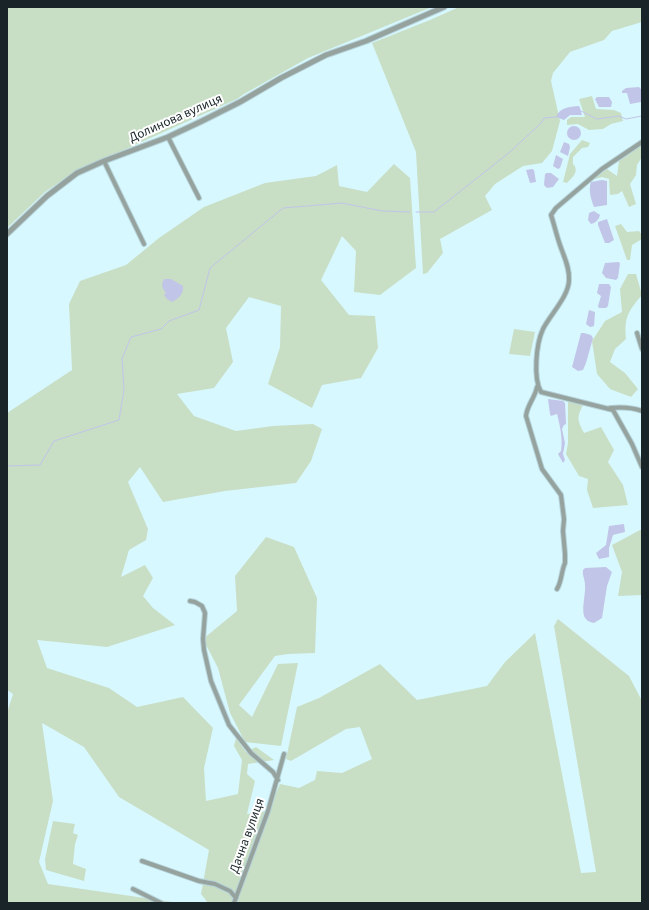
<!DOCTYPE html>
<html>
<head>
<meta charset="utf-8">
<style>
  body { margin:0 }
  #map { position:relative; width:649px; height:910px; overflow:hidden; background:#d8f8ff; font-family:"Source Sans 3",sans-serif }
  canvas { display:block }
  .frame { position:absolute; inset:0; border:8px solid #182427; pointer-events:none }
</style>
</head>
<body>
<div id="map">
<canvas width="649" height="910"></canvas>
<div class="frame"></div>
</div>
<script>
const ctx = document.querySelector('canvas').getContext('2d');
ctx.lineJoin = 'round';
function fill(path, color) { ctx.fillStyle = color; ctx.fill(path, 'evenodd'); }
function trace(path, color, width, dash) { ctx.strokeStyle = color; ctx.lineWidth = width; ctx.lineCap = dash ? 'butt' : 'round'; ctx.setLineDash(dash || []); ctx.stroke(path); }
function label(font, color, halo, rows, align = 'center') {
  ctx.font = font + ' "Source Sans 3",sans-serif'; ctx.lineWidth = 4; ctx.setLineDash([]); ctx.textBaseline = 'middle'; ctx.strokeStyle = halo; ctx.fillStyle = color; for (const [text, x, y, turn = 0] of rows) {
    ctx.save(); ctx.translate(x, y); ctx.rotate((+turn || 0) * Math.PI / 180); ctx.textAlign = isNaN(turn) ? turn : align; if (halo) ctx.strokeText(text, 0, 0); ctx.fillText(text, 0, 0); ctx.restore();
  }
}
const green = new Path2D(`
  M7 7H432L308 58 244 94 237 99 73 173 45 192 7 228Z
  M459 7H642V22L612 31 604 40 570 52 553 73 551 81 560 121 552 151 542 163 523 166 495 184 485 196 492 210 440 239 443 253 427 273 423 274 416 152 372 43 430 20Z
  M592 96 596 109 614 110 621 113 623 121 611 124 603 129 589 130 578 124 567 125V120L571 117H585L579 99Z
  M582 140 590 143 588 147 582 148 573 157V164C580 171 572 178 567 183L563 182 570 154Z
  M642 145V157L637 165 636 175 630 184 636 204 629 207 622 191 618 194 610 195 609 179 602 177 591 180 607 169 617 176 619 161Z
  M394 164 410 178 416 268 380 295 354 292 356 251 342 236 321 280 349 315 375 316 378 348 361 378 322 385 312 408 268 384 280 347 281 306 249 297 226 328 233 362 214 388 177 394 194 416 236 431 273 426 313 424 322 429 311 461 296 483 225 491 163 502 140 467 128 482 148 529 146 540 129 550 121 577 145 565 153 578 143 596 153 608 175 625 107 647 37 640 47 668 109 688 137 707 183 697 213 728 204 768 206 801 238 794 242 760 234 746 236 738 246 752 256 747 274 760 248 764 247 774 255 781 247 814 268 811 280 784 299 788 315 780 317 771 342 773 372 759 360 727 346 729 291 761 286 759 297 707 319 698 380 664 417 700 487 686 505 662 535 633 581 873 596 872 554 626 558 619 629 676 642 701V903H208L201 894 209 850 119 797 84 747 42 723 53 801 39 862 48 884 179 903H7V713L13 694 7 690V413L72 370 69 304 80 281 126 265 159 238 204 207 265 183 316 176 337 165 339 186 367 192Z
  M621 224 627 232 639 231 642 235V239L632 245 630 260H627L615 226Z
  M628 274H636L642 295C628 311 624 318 626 339L615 349 610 362 625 373 638 389 631 397 610 389 597 374 592 341 605 321 622 312 620 289Z
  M514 329 535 332 530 356 509 354Z
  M568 401 583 405C576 418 578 421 584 433L601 427 614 450 608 462 623 485 628 505 593 508 587 490 588 479 579 476 566 454 568 443Z
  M642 529V595L618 596 622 572 612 545Z
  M266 537 294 547 317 598 315 653 288 654 275 656 239 705 252 717 278 664 298 663 281 746 245 742 230 713 218 668 203 639 237 611 235 576Z
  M53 821 75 824 73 833 78 835 75 844 73 864 86 869 84 881 46 870 45 859Z`);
const water = new Path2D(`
  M639 87 641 89V102L630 104 627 93H622V91L626 88Z
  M597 97H609L612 102 611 107H599L595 99Z
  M579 106 580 108 582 115H570L564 120 556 117C560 107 569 107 579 106Z
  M567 133a7 7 0 1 1 14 0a7 7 0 1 1-14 0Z
  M564 142 569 144 570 147 568 156 560 152Z
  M556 155 563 159 560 168 558 169 553 166Z
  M532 169 534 170 536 182 530 183 526 170Z
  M547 173H551L559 179 553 187 547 188 544 185 545 174Z
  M602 180 607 181V205L594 207C591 199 588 190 591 182Z
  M594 211 600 215C599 219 596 223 591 224L588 220 589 213Z
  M607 219 614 240 609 243H605L598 225V222Z
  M618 262 620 263 618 278 616 280 606 278 602 273 605 263Z
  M164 279H171L183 286C184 294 178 299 172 302L167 299 164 295 166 293C162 288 161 285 164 279Z
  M599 284H609L611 287 608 306 606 308H599L598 306 601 296 597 293Z
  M589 310 595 312 594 326 590 327 586 324Z
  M581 333H584L591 335 593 338 586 363 583 370 578 371 572 367Z
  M548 399 563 401 565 403 566 424 564 425 562 429 565 443 563 454 565 460 563 463 558 454 561 451C563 439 560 426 557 414L551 416 550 414Z
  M624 524 625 532 613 535 609 548V557L599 559 596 553 606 545 609 526Z
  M606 567 612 572 607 586 602 618 594 623C591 622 588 622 586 619 580 613 586 594 585 585 585 579 582 575 583 570L585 568Z`);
const stream = new Path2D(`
  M581 111 597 119 619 116 626 119 642 116
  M416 212H434L510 152 542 122 544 118 556 117
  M7 466 40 465 54 441 119 420 124 390 122 359 131 337 161 329 169 321 199 310 210 268 283 208 342 203 382 211 410 212`);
const minor = new Path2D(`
  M168 137 199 198
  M642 142 602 169 556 208 551 215C554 224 556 233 559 242 563 255 570 267 569 280 569 296 550 315 543 329 536 344 533 378 541 392L613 410 632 444 642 467
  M104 161 144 244
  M637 333 642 349
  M537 387C535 398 527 405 526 416L542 469 561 495 564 519 563 531 565 554V563C561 572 562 581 557 589
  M610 408C621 407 631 407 642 411
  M190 601 195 602 202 606 205 613 203 639 204 650 211 681 229 725 251 753 273 772 278 780
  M142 861 199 881 215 884 230 891 236 898
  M133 889 161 903
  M234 903 268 811 284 754`);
const tertiary = new Path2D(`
  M7 234 47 196 77 173 104 161 168 137 200 122 240 102 281 78 326 55 366 41 444 7`);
const streetNames = [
  ["Долинова вулиця",176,119,-24],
  ["Дачна вулиця",248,836,-70]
];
fill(green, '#c8dec5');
fill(water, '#c1c5e8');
trace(stream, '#c1c5e8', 1);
trace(minor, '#b5d2d8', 6);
trace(tertiary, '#b5d2d8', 7);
trace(minor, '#95a29e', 4);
trace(tertiary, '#95a29e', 5);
label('13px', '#182427', '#fff', streetNames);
</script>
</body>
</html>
